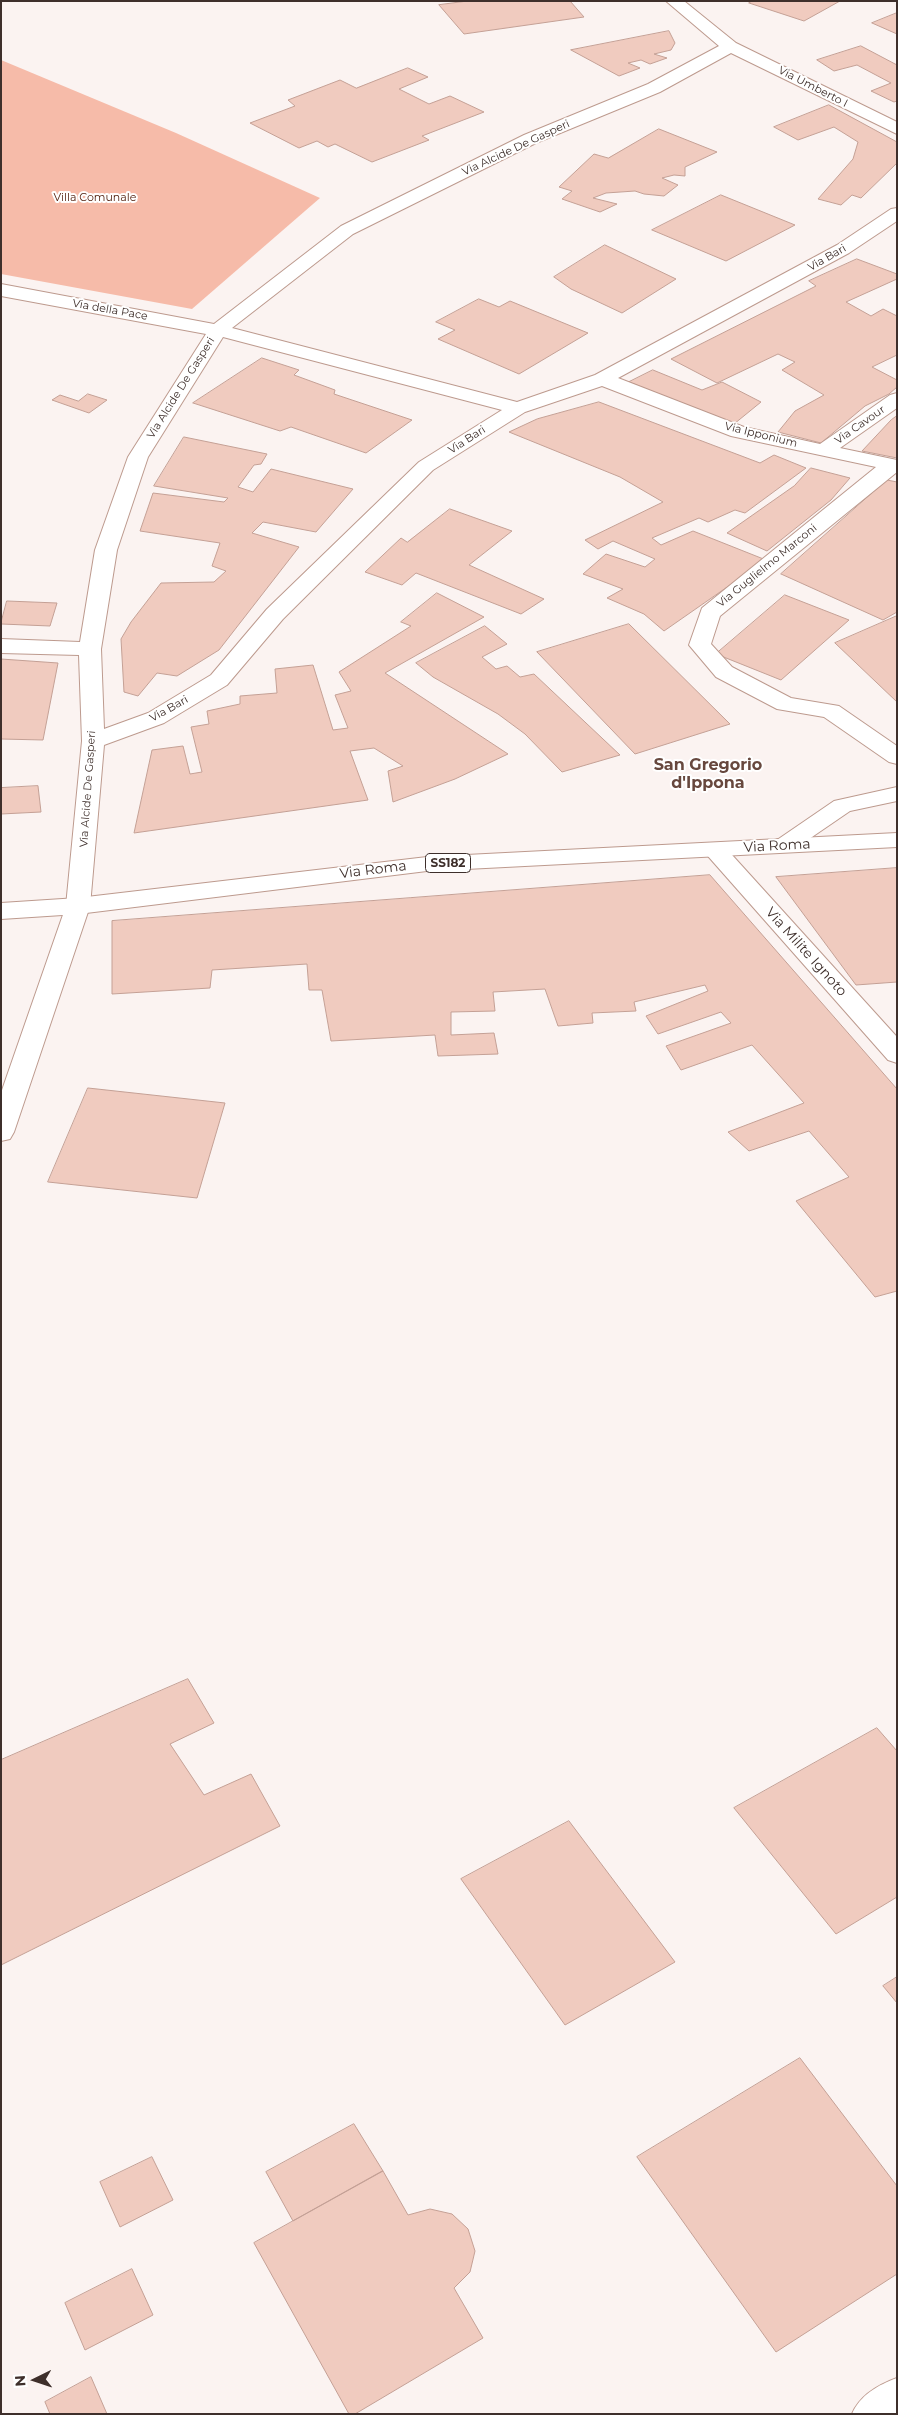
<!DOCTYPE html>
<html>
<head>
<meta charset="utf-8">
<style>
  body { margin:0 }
  #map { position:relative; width:898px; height:2415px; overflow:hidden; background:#fbf3f1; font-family:Montserrat,sans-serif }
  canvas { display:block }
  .frame { position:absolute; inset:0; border:2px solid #3e2f2b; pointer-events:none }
  .north { position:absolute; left:10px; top:2355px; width:50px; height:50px; -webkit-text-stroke:4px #fff; paint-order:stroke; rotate:266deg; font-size:14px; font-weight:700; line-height:20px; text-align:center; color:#3e2f2b }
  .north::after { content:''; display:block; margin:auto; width:18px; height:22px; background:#3e2f2b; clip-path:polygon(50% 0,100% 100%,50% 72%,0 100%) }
</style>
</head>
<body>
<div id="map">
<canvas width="898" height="2415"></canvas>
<div class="frame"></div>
<div class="north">N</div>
</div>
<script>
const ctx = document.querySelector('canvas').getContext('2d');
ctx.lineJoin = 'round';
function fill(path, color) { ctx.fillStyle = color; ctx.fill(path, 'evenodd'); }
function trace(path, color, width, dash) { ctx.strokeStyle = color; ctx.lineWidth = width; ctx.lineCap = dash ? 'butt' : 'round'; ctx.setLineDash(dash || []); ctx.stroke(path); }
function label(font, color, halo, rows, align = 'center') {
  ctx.font = font + ' Montserrat,sans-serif'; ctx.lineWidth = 4; ctx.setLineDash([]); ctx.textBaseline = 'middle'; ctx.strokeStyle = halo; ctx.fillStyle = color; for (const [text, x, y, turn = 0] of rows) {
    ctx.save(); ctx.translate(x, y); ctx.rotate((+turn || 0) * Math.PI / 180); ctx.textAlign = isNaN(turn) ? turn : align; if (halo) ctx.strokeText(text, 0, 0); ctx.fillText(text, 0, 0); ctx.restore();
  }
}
const green = new Path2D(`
  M1 60 176 133 320 198 192 309 1 274Z`);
const building = new Path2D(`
  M468 1H570L584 17 464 34 439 5Z
  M753 1H840L804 21 749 3Z
  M897 13V34L872 23Z
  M669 31 675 43 671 50 654 54 667 58 650 64 641 60 628 63 640 68 619 76 571 50Z
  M861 46 897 65V101L894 102 871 91 891 83 857 65 834 71 817 60Z
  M408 68 428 77 399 89 429 104 450 96 484 112 422 136 429 140 372 162 335 144 328 147 317 141 299 148 250 123 295 106 288 100 340 80 356 88Z
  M829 105 897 142V163L861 198 852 195 841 205 818 199 853 159 858 142 834 127 798 140 774 127Z
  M659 129 717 152 685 167V176L674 175 662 178 678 185 664 196 644 194 635 191 606 193 593 198 617 204 600 212 562 199 572 191 559 187 594 154 608 158Z
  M721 195 795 225 726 261 652 230Z
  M605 245 676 279 622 313 571 289 554 277Z
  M857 259 897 274V279L846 302 871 316 883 309 897 316V355L872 367 897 380V387L889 394 865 406 821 443 778 432 795 411 824 395 782 370 795 362 778 354 717 383 671 359 816 286 809 281Z
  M479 299 499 307 510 301 588 333 519 374 438 339 455 330 436 322Z
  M262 358 299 370 294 375 335 390 334 394 412 420 366 453 291 427 280 431 193 403Z
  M653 370 702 390 722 382 761 402 734 424 629 382Z
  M88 394 107 400 89 413 52 400 60 395 78 401Z
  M599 402 760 463 774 455 806 468 745 513 735 510 708 522 699 518 652 538 661 545 693 531 766 560 664 631 644 614 607 598 623 589 583 574 606 554 645 567 655 559 613 541 598 549 585 540 663 502 620 477 509 432 537 419Z
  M897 416V458L862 451 891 420Z
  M184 437 267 454 261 464 254 465 238 487 253 492 271 469 353 489 316 532 263 522 252 533 299 547 219 650 177 676 157 673 138 696 124 692 121 639 131 622 161 583 214 582 226 571 212 566 220 543 140 531 153 493 224 502 228 498 154 486Z
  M811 468 850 478 831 500 767 551 727 533 794 486Z
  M887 480 897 482V612L883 620 781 574Z
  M450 509 512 531 469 565 544 599 521 614 416 573 402 585 365 572 401 538 407 542Z
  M437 593 484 617 385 673 508 754 455 779 393 802 388 771 403 766 374 748 350 751 368 800 134 833 152 750 183 746 190 774 202 772 191 727 209 724 207 711 240 704V696L277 693 275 669 313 665 333 730 348 728 335 695 351 691 339 672 411 626 401 622Z
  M785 595 849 620 781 680 716 654Z
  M7 601 57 603 50 626 1 624Z
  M897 616V702L835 643Z
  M629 624 730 724 635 754 537 652Z
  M485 626 507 644 482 657 496 669 507 666 520 677 534 674 620 755 562 772 525 734 498 714 433 677 416 663Z
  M1 659 58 663 43 740 1 739Z
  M38 786 41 812 1 814V788Z
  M897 868V982L856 985 776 877Z
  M710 875 897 1089V1291L875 1297 796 1201 849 1177 809 1131 749 1151 728 1132 804 1103 752 1045 681 1070 666 1046 731 1023 721 1012 658 1034 646 1016 708 991 705 985 634 1002 636 1011 592 1013 593 1023 558 1026 545 989 493 992 495 1011 451 1012V1035L494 1033 498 1054 438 1056 435 1035 331 1041 322 990H309L307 964 212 970 210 988 112 994V921Z
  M88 1088 225 1103 197 1198 48 1182Z
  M188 1679 214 1723 170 1744 204 1795 251 1774 280 1826 1 1965V1760Z
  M877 1728 897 1751V1897L836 1934 734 1808Z
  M569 1821 675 1962 565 2025 461 1879Z
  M897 1977V2003L883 1986Z
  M800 2058 897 2186V2274L776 2352 637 2157Z
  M354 2124 383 2171 293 2221 266 2172Z
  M152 2157 173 2200 120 2227 100 2182Z
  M383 2171 408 2215 430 2209 452 2214 468 2229 475 2251 470 2272 454 2288 483 2338 355 2414H349L254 2243Z
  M132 2269 153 2315 85 2350 65 2303Z
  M91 2377 107 2414H50L45 2402Z`);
const minor = new Path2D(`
  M666 1H684L736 43 897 122V134L731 53 660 92 536 143 353 234 232 328 517 402 595 375 837 245 891 209 897 208V221L849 253 618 378 744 427 820 444 890 395 897 393V408L840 448 897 460V472L720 616 711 644 732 667 791 698 839 706 897 746V764L889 762 824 717 777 709 716 677 689 645 702 608 876 467 731 436 602 386 525 412 433 470 283 619 227 685 164 723 104 745 90 906 14 1132 10 1139 1 1141V1093L66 906 82 741 79 655 1 653V639L80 642 95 550 128 457 206 334 1 296V284L214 324 341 226 524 135 648 84 719 46ZM223 337 502 410 419 462 267 609 211 675 148 713 104 729 101 649 117 550 148 457Z
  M897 787V801L850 811 793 850 785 852 777 850 773 845 777 840 834 801Z
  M715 843 723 845 897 1037V1063L888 1060 707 855 703 850 707 845Z
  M897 2378V2414H852C860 2395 878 2385 897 2378Z`);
const major = new Path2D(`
  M897 833V847L427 871 78 914 1 919V903L78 898 427 857Z`);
const farStreetnames = [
  ["Via Umberto I",813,87,27],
  ["Via Alcide De Gasperi",516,148,-25],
  ["Via Bari",827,258,-30],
  ["Via della Pace",110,310,10],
  ["Via Alcide De Gasperi",181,388,-58],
  ["Via Cavour",860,425,-35],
  ["Via Ipponium",761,435,14],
  ["Via Bari",467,440,-33],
  ["Via Guglielmo Marconi",767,566,-39],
  ["Via Bari",169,709,-29],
  ["Via Alcide De Gasperi",88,789,-86]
];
const farParknames = [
  ["Villa Comunale",95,198]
];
const shields = [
  [448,863,45]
];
const shieldNames = [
  ["SS182",448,863]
];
const streetNames = [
  ["Via Roma",777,846,-3],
  ["Via Roma",373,870,-7],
  ["Via Milite Ignoto",806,952,48]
];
const quarterNames = [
  ["San Gregorio",708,765],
  ["d'Ippona",708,783]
];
fill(green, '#f6bba9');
fill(building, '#f0cbbf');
trace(building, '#c4a095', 1);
trace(minor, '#bd9a8e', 2);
trace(major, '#bd9a8e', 2);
fill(minor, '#fff');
fill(major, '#fff');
label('11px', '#3e2f2b', '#fff', farStreetnames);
label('11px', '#4d1a08', '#fff', farParknames);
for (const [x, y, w] of shields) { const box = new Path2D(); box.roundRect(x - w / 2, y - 9.5, w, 19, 4); ctx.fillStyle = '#fff'; ctx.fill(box); trace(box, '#3e2f2b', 1); }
label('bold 12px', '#3e2f2b', null, shieldNames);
label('14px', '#3e2f2b', '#fff', streetNames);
label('bold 16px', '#67483e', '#fff', quarterNames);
</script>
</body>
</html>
